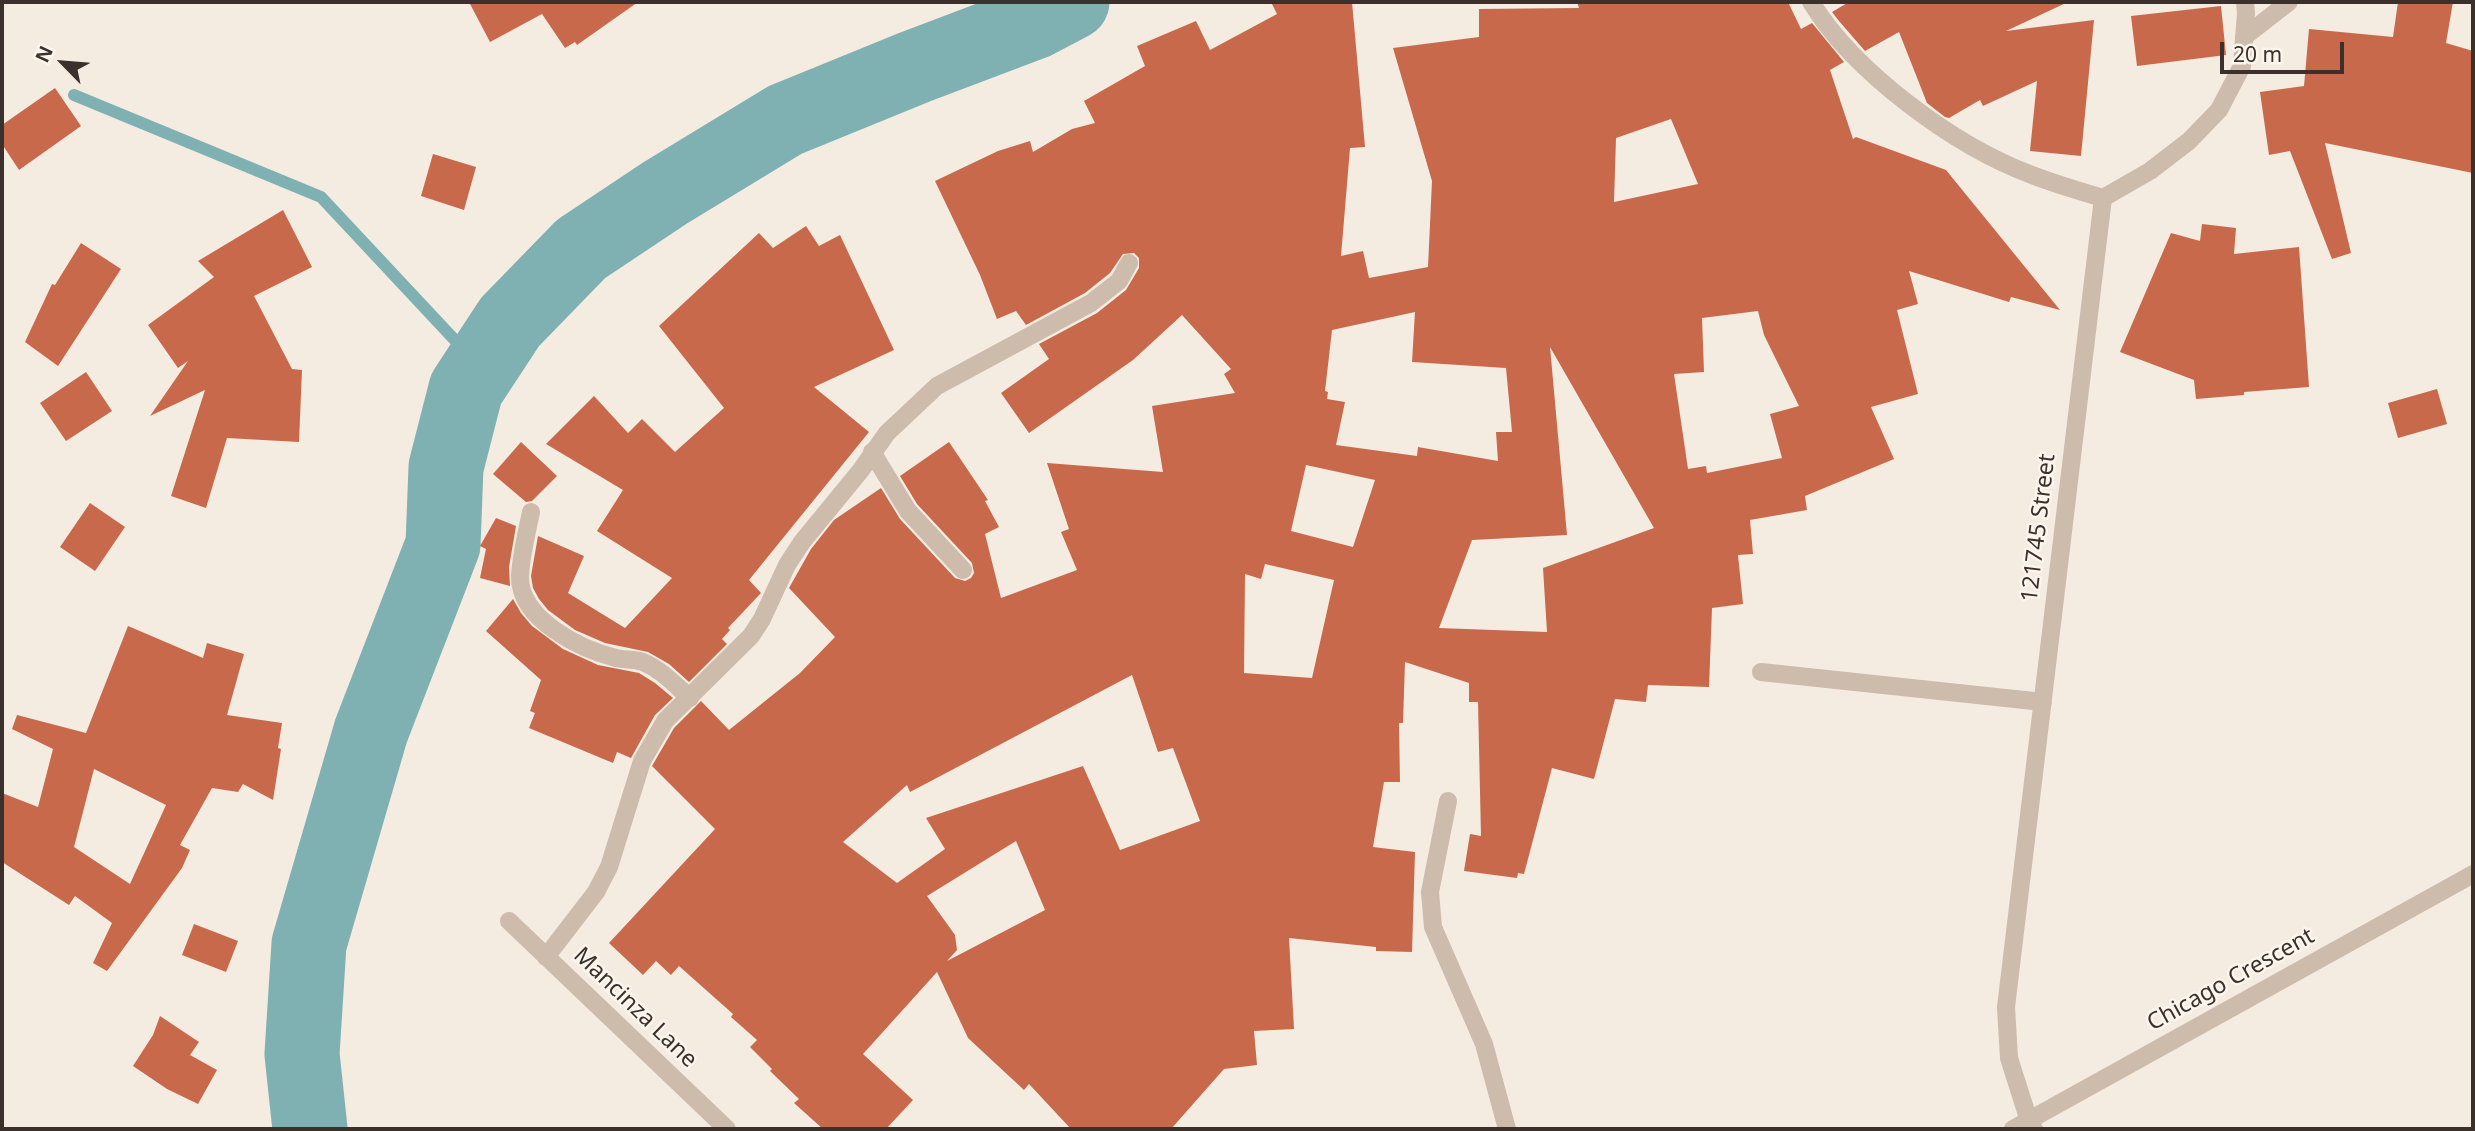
<!DOCTYPE html>
<html>
<head>
<meta charset="utf-8">
<style>
  body { margin:0 }
  #map { position:relative; width:2475px; height:1131px; overflow:hidden; background:#f4ebe1; font-family:"Noto Sans",sans-serif }
  canvas { display:block }
  .frame { position:absolute; inset:0; border:4px solid #3b302b; pointer-events:none }
  .north { position:absolute; left:28px; top:28px; width:70px; height:70px; -webkit-text-stroke:5px #fbf5ee; paint-order:stroke; rotate:295deg; font-size:19px; font-weight:700; line-height:28px; text-align:center; color:#3b302b }
  .north::after { content:''; display:block; margin:auto; width:24px; height:32px; background:#3b302b; clip-path:polygon(50% 0,100% 100%,50% 72%,0 100%) }
  .scale { position:absolute; left:2220px; top:42px; width:124px; height:32px; box-sizing:border-box; border:4px solid #3b302b; border-top:0; padding-left:9px; font-size:21px; line-height:24px; white-space:nowrap; color:#3b302b; -webkit-text-stroke:5px #fbf5ee; paint-order:stroke }
</style>
</head>
<body>
<div id="map">
<canvas width="2475" height="1131"></canvas>
<div class="frame"></div>
<div class="north">N</div>
<div class="scale">20 m</div>
</div>
<script>
const ctx = document.querySelector('canvas').getContext('2d');
ctx.lineJoin = 'round';
function trace(path, color, width, dash) { ctx.strokeStyle = color; ctx.lineWidth = width; ctx.lineCap = dash ? 'butt' : 'round'; ctx.setLineDash(dash || []); ctx.stroke(path); }
function fill(path, color) { ctx.fillStyle = color; ctx.fill(path, 'evenodd'); }
function label(font, color, halo, rows, align = 'center') {
  ctx.font = font + ' "Noto Sans",sans-serif'; ctx.lineWidth = 5; ctx.setLineDash([]); ctx.textBaseline = 'middle'; ctx.strokeStyle = halo; ctx.fillStyle = color; for (const [text, x, y, turn = 0] of rows) {
    ctx.save(); ctx.translate(x, y); ctx.rotate((+turn || 0) * Math.PI / 180); ctx.textAlign = isNaN(turn) ? turn : align; if (halo) ctx.strokeText(text, 0, 0); ctx.fillText(text, 0, 0); ctx.restore();
  }
}
const stream = new Path2D(`
  M74 95 321 197 480 367`);
const river = new Path2D(`
  M310 1129 302 1054 309 944 371 731 443 545 446 467 466 389 510 322 581 249 665 193 785 120 915 67 1034 22 1072 2`);
const building = new Path2D(`
  M469 2H638L577 45 575 42 565 48 542 14 490 42Z
  M1271 2H1352L1365 147 1350 148 1341 256 1363 251 1369 278 1428 267 1432 181 1393 48 1479 37V9L1579 8 1577 2H1788L1801 29 1812 23 1844 62 1830 70 1853 139 1856 137 1946 170 2060 310 2011 297 2009 302 1909 271 1918 304 1897 310 1918 394 1871 407 1894 459 1805 496 1807 510 1750 520 1753 554 1738 555 1743 604 1712 608 1709 687 1648 685 1646 702 1615 699 1594 779 1552 768 1524 874 1518 873 1517 878 1464 871 1470 834 1481 836 1478 702H1469V683L1405 662 1403 723H1399L1400 782H1384L1373 847 1415 852 1412 952 1376 951V947L1289 938 1294 1029 1254 1031 1257 1065 1224 1069 1171 1129H1071L1029 1084 1024 1090 968 1038 937 972 863 1054 913 1100 886 1129H823L794 1103 799 1099 770 1071 772 1069 750 1047 757 1040 731 1017 733 1014 679 966 671 975 656 961 643 975 609 943 715 829 652 766 674 728 701 701 729 730 800 673 835 637 789 588 811 549 834 520 881 488 900 519 955 578 965 581 971 578 974 573 972 563 917 504 900 476 949 442 988 500 985 501 999 527 985 534 1001 598 1077 570 1061 532 1069 529 1047 463 1163 472 1152 406 1235 393 1224 374 1231 369 1182 315 1133 360 1029 433 1001 393 1049 359 1039 344 1097 313 1126 290 1139 268V258L1134 253 1123 254 1110 273 1085 293 1026 325 1016 311 997 319 980 275 935 181 998 151 1030 141 1033 152 1072 129 1095 123 1084 101 1145 66 1137 46 1196 21 1210 50 1277 14ZM1671 119 1698 184 1614 202 1616 138ZM1758 311 1764 335 1799 406 1770 414 1782 458 1707 473 1706 466 1688 469 1674 374 1704 372 1702 318ZM1415 312 1412 362 1506 368 1512 432H1496L1498 461 1418 447 1417 456 1336 445 1345 402 1327 399 1328 392 1325 391 1332 330ZM1550 347 1654 528 1543 568 1547 632 1439 628 1472 540 1567 535ZM1306 465 1375 480 1353 547 1291 531ZM1265 564 1334 580 1312 678 1244 673 1245 574 1261 579ZM1132 675 1158 752 1173 748 1200 821 1120 850 1083 766 926 818 945 849 897 883 843 842 907 785 910 792ZM1016 841 1045 910 947 961 957 950 955 935 927 896Z
  M1849 2H2068L2006 31 2094 20 2081 156 2030 151 2037 81 1983 106 1980 100 1949 118 1945 117 1927 103 1899 32 1865 51 1839 21 1832 12Z
  M2398 2H2453L2446 43 2473 51V173L2325 143 2351 253 2332 259 2290 151 2269 155 2260 92 2304 86 2309 29 2393 37Z
  M2221 6 2226 55 2137 66 2131 16Z
  M55 88 81 126 19 170 2 144V125Z
  M433 154 476 167 464 210 421 196Z
  M283 210 312 267 254 296 292 369 302 370 299 442 227 438 206 508 171 496 205 390 150 416 188 361 178 368 148 325 214 277 198 261Z
  M2202 224 2236 228 2234 254 2299 247 2309 387 2244 392V395L2196 399 2194 380 2120 352 2171 233 2200 241Z
  M806 226 819 246 840 235 894 350 814 387 869 432 749 580 761 593 728 628 730 630 722 639 727 644 689 682 669 664 648 652 605 643 575 630 548 610 539 599 533 588 531 576 538 536 584 556 568 593 625 628 672 578 597 531 623 490 546 444 594 396 628 433 642 419 675 452 724 408 659 326 759 233 773 248Z
  M81 243 121 269 58 366 25 342 52 284 55 285Z
  M86 372 112 411 66 441 40 403Z
  M2437 389 2447 424 2398 438 2388 403Z
  M521 442 557 476 532 501 526 502 493 474Z
  M90 503 125 527 95 571 60 547Z
  M496 518 516 526 509 567 510 586 480 578 486 549 480 546Z
  M513 599 521 613 532 626 563 649 598 665 639 673 655 683 673 698 655 715 631 758 617 752 613 763 529 728 535 713 530 711 541 680 486 631Z
  M128 626 203 658 207 643 244 654 227 715 282 723 278 748 281 749 273 800 243 784 238 792 212 788 180 845 190 850 182 868 107 971 93 963 112 923 75 896 69 905 2 862V793L38 807 53 749 12 729 17 715 86 733ZM94 769 166 805 130 884 74 847Z
  M194 924 238 941 226 972 182 955Z
  M160 1016 199 1042 190 1055 217 1070 198 1104 167 1089 133 1066 153 1035Z`);
const service = new Path2D(`
  M2244 37 2289 2
  M872 452 908 511 963 570
  M531 512C527 532 521 555 520 576 519 619 580 649 616 658 625 660 635 659 643 662 662 670 675 685 690 698`);
const minor = new Path2D(`
  M1811 2C1854 72 1954 146 2032 175 2055 184 2079 191 2103 198
  M1761 672 2043 702
  M1448 801 1430 892 1433 927 1484 1044 1507 1129
  M509 921 727 1129
  M546 957 596 892 609 867 642 761 665 721 751 636 762 619 787 565 802 542 861 470 887 433 937 386 1091 303 1119 281 1129 263
  M2013 1129 2473 874
  M2034 1129 2029 1121 2009 1058 2006 1007 2103 198 2150 171 2189 141 2219 110 2242 66 2246 13 2245 2`);
const streetNames = [
  ["121745 Street",2039,528,-83],
  ["Chicago Crescent",2231,980,-29],
  ["Mancinza Lane",635,1008,44]
];
trace(stream, '#7fb0b2', 12);
trace(river, '#7fb0b2', 75);
fill(building, '#c8694b');
trace(service, '#cdbbac', 18);
trace(minor, '#cdbbac', 18);
label('23px', '#3b302b', '#fbf5ee', streetNames);
</script>
</body>
</html>
